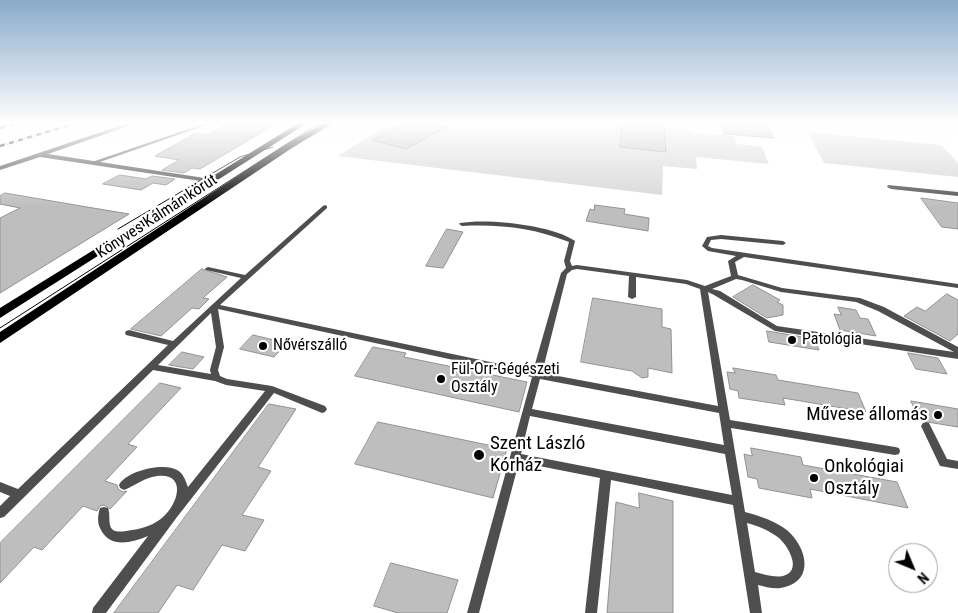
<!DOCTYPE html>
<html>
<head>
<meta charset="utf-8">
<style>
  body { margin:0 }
  #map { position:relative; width:958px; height:613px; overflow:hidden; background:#fff; font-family:"Roboto Condensed",sans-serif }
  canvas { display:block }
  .north { position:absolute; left:888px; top:543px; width:50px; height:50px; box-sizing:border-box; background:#fff; border:1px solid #999; border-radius:50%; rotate:135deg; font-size:14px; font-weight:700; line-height:20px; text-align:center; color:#000 }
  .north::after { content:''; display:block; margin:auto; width:18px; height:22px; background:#000; clip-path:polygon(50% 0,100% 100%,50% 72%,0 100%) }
</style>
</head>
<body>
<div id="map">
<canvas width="958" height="613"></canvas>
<div class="north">N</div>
</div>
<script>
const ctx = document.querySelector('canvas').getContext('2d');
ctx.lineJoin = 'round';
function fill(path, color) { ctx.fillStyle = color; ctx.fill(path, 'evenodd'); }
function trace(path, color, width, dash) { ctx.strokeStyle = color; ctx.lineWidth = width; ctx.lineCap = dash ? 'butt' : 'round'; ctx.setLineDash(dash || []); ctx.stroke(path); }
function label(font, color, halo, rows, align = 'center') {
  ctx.font = font + ' "Roboto Condensed",sans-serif'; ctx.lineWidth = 4.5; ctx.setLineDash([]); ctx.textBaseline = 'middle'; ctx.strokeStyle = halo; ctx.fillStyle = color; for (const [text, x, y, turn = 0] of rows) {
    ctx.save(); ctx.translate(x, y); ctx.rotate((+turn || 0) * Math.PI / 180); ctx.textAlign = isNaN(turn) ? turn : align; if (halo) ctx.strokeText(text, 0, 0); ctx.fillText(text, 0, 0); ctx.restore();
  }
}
const green = new Path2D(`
  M375 122 685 123 692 133 734 136 737 144 762 147 769 164 696 157 697 169 663 166 662 195 338 156 387 125Z
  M808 132 941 145 958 163V177L824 163Z`);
const building = new Path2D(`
  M231 122H279L200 169 192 168 184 173 162 170 179 160 155 156 196 133 207 135Z
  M420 122 446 127 406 149 372 140 403 124 411 126Z
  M623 122 664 124 666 152 620 147Z
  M721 122H766L774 138 724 134Z
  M120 175 146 179 152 176 175 179 166 185 153 183 141 190 103 184Z
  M5 193 87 207 129 214 0 293V218L20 208 0 204V196Z
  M921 198 958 203V229L942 227Z
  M595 205 625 209 624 214 649 218 648 231 586 221 590 209 594 210Z
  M447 229 463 232 443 268 426 266Z
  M202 269 227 277 203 298 209 299 199 309 192 308 161 336 131 329Z
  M753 285 780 300 777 302 783 305V315L767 318 733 297Z
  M947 294 958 300V334L950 341 904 316 917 307 925 311Z
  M593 298 662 309V327L671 329 672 373 648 368V377L642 378 632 371 581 362Z
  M838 307 856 310 860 318 868 319 876 336 840 330 834 314 841 315Z
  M767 331 815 339 819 350 769 342Z
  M253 335 287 343 274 357 240 349Z
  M373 347 406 353 404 357 527 382 519 412 355 376Z
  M182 352 204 357 193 369 169 365Z
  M908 353 938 358 947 374 916 369Z
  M733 368 776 375 778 380 858 393 866 412 783 398 785 405 739 398 738 391 730 389 727 372 735 373Z
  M160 383 181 388 128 444 137 447 105 481 117 485 118 489 123 492 127 491 110 509 104 505 100 506 97 511 83 506 42 550 34 547 0 583V543Z
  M911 401 958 409V427L921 421Z
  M269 404 296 409 258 467 271 471 242 515 264 520 245 551 222 545 193 590 177 585 158 613H114Z
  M378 422 507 449 493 498 355 464Z
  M751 448 801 457 803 465 897 482 908 508 810 489 812 498 759 488 757 479 748 477 744 454 752 456Z
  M639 493 673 501V613H607L616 502 639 508Z
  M391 563 458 580 447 613H398L374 606Z`);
const lane = new Path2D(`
  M209 122H215L97 163 92 162Z
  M325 205 327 206V208L220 305 533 371 561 273 566 268 564 261 569 242C534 228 499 224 462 226L459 224 460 223C487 218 553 225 575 241L570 261 572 266 577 265 687 280 705 286 731 276 728 261 736 256 708 251 702 246 707 237 721 235 783 241 786 243 783 245 721 239 711 240 708 246 712 248 958 284V288L744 257 735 262 738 275 782 288 860 298 884 307 958 347V359L775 331 714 295 708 292 730 420 895 447 899 448 900 451 899 454 895 455 731 428 745 512C760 516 776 521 788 531 806 547 815 579 785 587 776 590 766 587 758 585L762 613H750L733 505 611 480 597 613H585L600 478 519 462 479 613H467L532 377 218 309 224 347 218 370 220 376 227 379 272 386 325 406 327 409 325 412 322 413 274 393 177 517 106 613H92L93 608 148 536C131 543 109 549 100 528 97 522 98 514 100 508L104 507 108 508C111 515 107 525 113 530 118 533 126 531 132 530 142 529 156 524 163 517 181 501 186 469 152 477 141 480 134 486 124 490L120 488 119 485C126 471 164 462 177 470 184 474 185 480 188 487L265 391 226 385 215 381 153 370 4 517 0 518V506L10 496 0 492V482L18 489 168 345 126 335 125 333 126 331 129 330 173 341 241 278 206 270 205 269 206 268 208 267 245 275 323 206ZM577 269 629 276 628 297 632 299 636 297V277L686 284 700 289 718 406 542 373 567 274 572 270ZM736 279 742 280 781 292 856 302 878 311 954 352 777 326 720 291 712 289ZM211 313 216 347 210 370 211 374 158 365ZM540 379 719 413 724 445 532 409ZM530 416 725 454 732 495 521 454ZM747 523C759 526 770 531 779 538 788 546 803 571 783 576 774 578 764 574 755 572Z
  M926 422 929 423 947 459 958 461V469L940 466 921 426 923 423Z`);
const street = new Path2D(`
  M131 122H140L48 154 211 179H214V183L40 157 0 170V166Z
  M888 185 958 192V196L891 189 887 187Z`);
const primary = new Path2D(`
  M300 122H309L0 318V308Z
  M326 122H335L292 148 0 343V332L286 144Z`);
const tram = new Path2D(`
  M118 229 240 157 273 147
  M0 328 321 122`);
const rail = new Path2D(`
  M0 128 20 122
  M0 146 80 122`);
const markers = [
  [792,340,5,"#000"],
  [263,346,5,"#000"],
  [441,379,5,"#000"],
  [938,415,5,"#000"],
  [479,455,6,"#000"],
  [814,478,5,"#000"]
];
const streetNames = [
  ["Könyves Kálmán körút",157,217,-33]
];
const poiNames = [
  ["Patológia",802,340],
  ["Nővérszálló",273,346],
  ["Fül-Orr-Gégészeti",451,370],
  ["Osztály",451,388]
];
const nearPoinames = [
  ["Művese állomás",928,415,"right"],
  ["Szent László",490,444],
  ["Kórház",490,466],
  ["Onkológiai",824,467],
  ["Osztály",824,489]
];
fill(green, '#d5d5d5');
fill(building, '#bebebe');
trace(building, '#929292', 1);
fill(lane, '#4e4e4e');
fill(street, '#4e4e4e');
fill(primary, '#000');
trace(tram, '#000', 1);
trace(rail, '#000', 2.5, [5, 2, 0.5, 2]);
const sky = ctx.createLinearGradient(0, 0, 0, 208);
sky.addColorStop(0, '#89aaca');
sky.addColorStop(0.59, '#fff');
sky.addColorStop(1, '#ffffff00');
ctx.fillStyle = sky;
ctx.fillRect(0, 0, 958, 208);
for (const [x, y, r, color] of markers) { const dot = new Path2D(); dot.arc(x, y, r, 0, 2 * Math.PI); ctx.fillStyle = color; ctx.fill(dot); trace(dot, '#fff', 2); }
label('16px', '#000', '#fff', streetNames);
label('16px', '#000', '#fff', poiNames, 'left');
label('19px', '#000', '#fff', nearPoinames, 'left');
</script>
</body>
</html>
